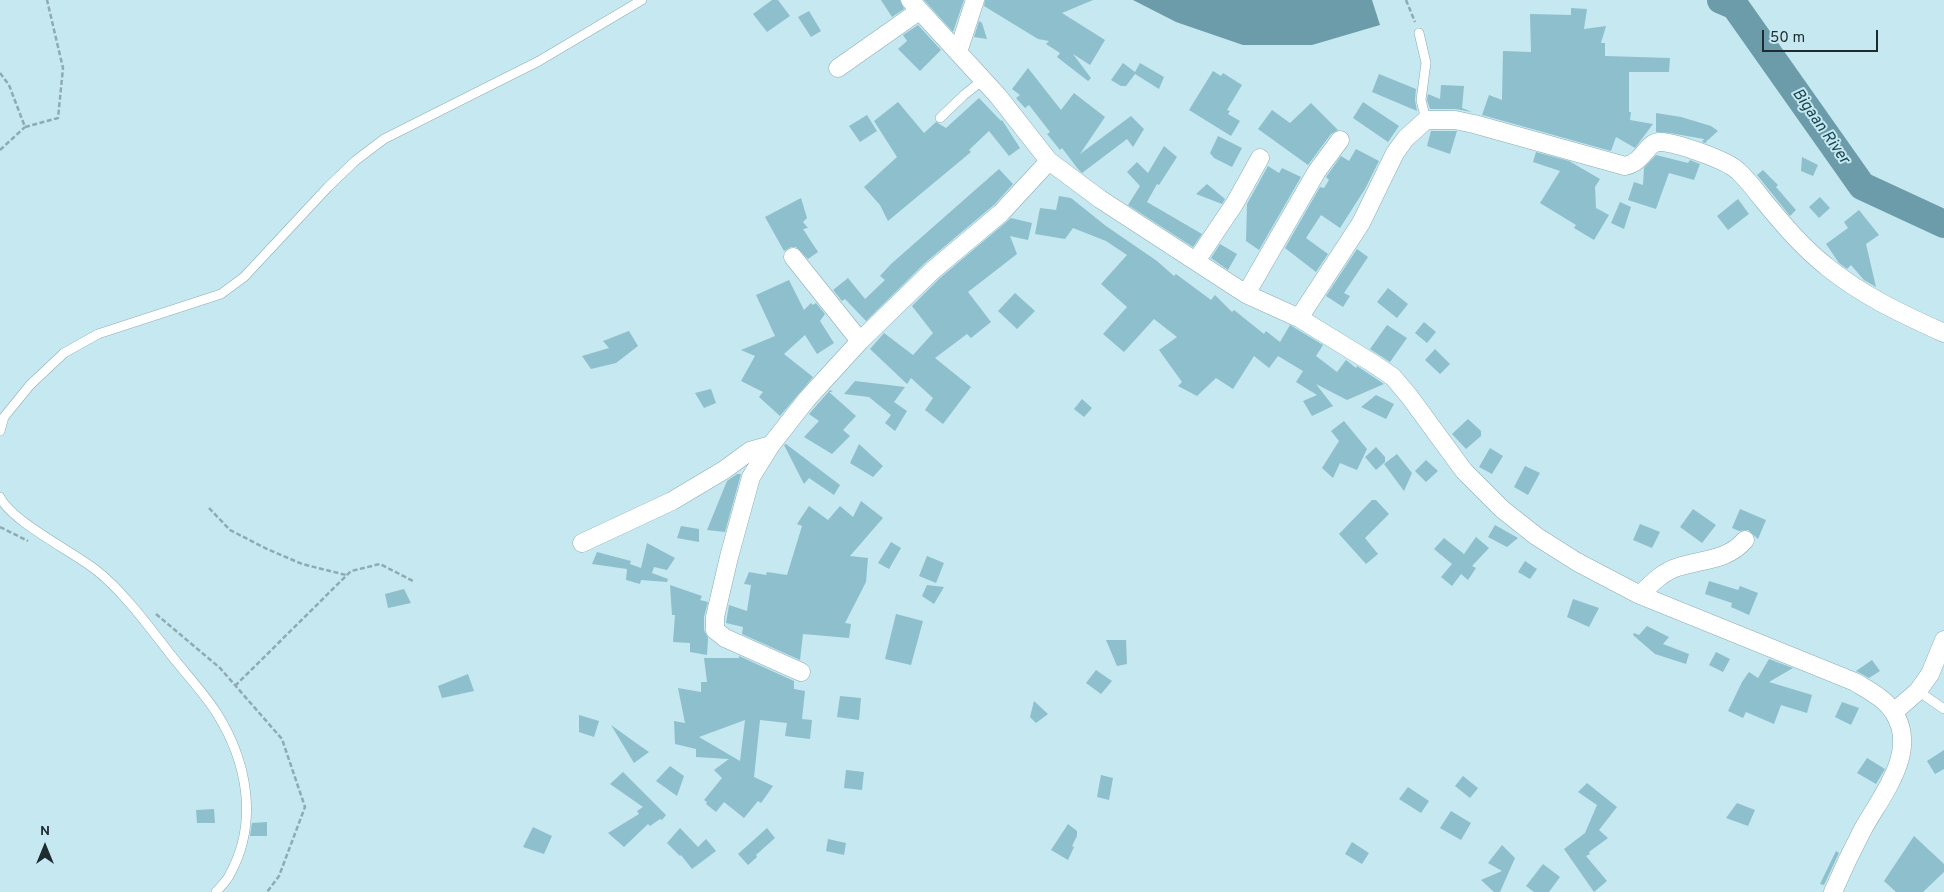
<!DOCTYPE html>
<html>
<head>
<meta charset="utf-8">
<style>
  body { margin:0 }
  #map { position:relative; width:1944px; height:892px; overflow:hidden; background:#c5e8f1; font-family:Overpass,sans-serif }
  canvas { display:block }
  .north { position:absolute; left:20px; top:822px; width:50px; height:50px; -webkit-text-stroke:4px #c5e8f1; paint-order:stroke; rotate:0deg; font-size:14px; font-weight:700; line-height:20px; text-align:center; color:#1e2b2f }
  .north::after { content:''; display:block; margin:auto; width:18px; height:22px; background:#1e2b2f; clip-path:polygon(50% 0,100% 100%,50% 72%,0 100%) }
  .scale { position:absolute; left:1762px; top:30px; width:116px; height:22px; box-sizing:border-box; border:2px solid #1e2b2f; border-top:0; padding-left:6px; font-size:15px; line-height:18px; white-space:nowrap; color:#1e2b2f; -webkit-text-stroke:4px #c5e8f1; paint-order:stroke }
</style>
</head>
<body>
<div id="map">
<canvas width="1944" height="892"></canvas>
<div class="north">N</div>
<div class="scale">50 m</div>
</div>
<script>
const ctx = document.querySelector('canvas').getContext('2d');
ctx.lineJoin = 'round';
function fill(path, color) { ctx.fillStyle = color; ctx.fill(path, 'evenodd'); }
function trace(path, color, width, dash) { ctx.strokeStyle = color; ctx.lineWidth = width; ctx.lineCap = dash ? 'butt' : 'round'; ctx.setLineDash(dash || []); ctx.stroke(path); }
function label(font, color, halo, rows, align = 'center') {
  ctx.font = font + ' Overpass,sans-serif'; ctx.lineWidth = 4; ctx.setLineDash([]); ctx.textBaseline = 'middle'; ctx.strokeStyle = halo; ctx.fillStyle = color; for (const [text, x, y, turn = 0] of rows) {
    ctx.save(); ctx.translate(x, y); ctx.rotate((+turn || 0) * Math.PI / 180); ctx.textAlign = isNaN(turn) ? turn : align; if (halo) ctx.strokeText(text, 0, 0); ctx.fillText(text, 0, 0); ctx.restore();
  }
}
const water = new Path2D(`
  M1133 0H1372L1380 25 1312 45H1243L1176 22Z`);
const river = new Path2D(`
  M1721 0 1735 6 1862 186 1944 224`);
const building = new Path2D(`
  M772 0H778L790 16 767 32 753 14Z
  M881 0H900L904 9 892 17Z
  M924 0H964L953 32Z
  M985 0H1093L1062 13 1105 40 1090 65 1073 54 1091 78 1088 81 1057 57 1060 53 1046 44 1049 41 1038 39 984 6Z
  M1571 8 1587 9 1584 29 1606 26 1601 43H1605V56L1670 58 1669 72H1629V112H1631L1630 120 1653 124 1635 148 1616 137 1611 151 1482 115 1489 95 1502 100 1503 51 1531 52 1530 14 1571 15Z
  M809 11 821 31 811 37 798 17Z
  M979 21 982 23 987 39 974 37Z
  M918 25 941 50 920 71 898 49 907 41 903 35Z
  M1123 63 1135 72 1140 63 1164 77 1159 89 1135 74 1126 86H1121L1111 80Z
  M1028 68 1061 110 1074 93 1105 117 1080 154 1131 116 1144 129 1133 147 1127 139 1082 173 1078 169 1062 148 1060 150 1047 134 1050 132 1029 105 1025 108 1016 98 1020 95 1012 89Z
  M1213 71 1221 76 1223 73 1242 85 1227 110 1230 111 1228 114 1240 121 1231 136 1189 110Z
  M1379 74 1416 89 1415 100 1417 111 1372 92Z
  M1441 85 1464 86 1462 108 1472 112 1455 109H1430L1427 100 1428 94 1440 99Z
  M979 98 1001 121 1002 120 1020 148 1009 156 989 131 969 150 971 152 888 221 880 205 864 187 897 157 874 121 898 102 924 133 936 122 946 128Z
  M1363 102 1399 126 1388 142 1353 118Z
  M1311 103 1338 130 1331 134 1308 165 1258 129 1272 110 1290 123Z
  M1656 113 1681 117 1711 126 1718 131 1708 140H1706H1707L1706 143 1702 142 1704 139 1670 133 1656 132Z
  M867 115 877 131 860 142 849 126Z
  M1431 131H1457L1450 154 1427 146Z
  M1218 136 1242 148 1232 167 1214 158 1210 153Z
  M1164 146 1177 157 1159 185 1157 184 1147 202 1202 234 1193 247 1128 205 1140 186 1127 172 1137 162 1148 173Z
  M1356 149 1379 161 1365 189 1340 228 1321 215 1306 238 1328 254 1316 272 1285 248 1320 187 1324 188 1329 180 1326 177 1341 156 1349 161Z
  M1536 152 1569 161 1600 179 1595 187 1596 208 1609 215 1594 240 1574 228 1576 225 1540 203 1560 171 1533 162Z
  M1656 155 1688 163 1690 160 1700 164 1694 180 1669 173 1656 209 1628 200 1634 182 1643 185 1644 168Z
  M1802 157 1818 165 1813 176 1801 171Z
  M1268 166 1279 173 1282 168 1301 177 1259 250 1246 241 1247 204Z
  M999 169 1013 184 995 204 926 262 866 321 845 299 842 301 833 290 848 278 865 299 885 280 880 276 891 264Z
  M1763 170 1778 185 1776 187 1796 210 1790 216 1757 175Z
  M1207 184 1225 199 1222 204 1196 194Z
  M1059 196 1071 198 1106 226 1157 261 1174 276 1176 274 1211 300 1215 295 1232 312 1234 310 1264 334 1266 331 1280 342 1290 325 1323 345 1316 356 1337 372 1346 360 1356 368 1357 366 1384 384 1347 400 1316 384 1333 406 1312 416 1303 401 1317 395 1296 382 1303 371 1278 356 1269 368 1254 356 1233 389 1216 378 1197 396 1178 386 1182 382 1159 350 1177 337 1154 319 1124 352 1103 334 1127 307 1101 284 1127 255 1106 241 1073 228 1065 239 1035 234 1040 208 1056 210Z
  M1820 197 1830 208 1819 218 1809 207Z
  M801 198 807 218 803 222 808 228 803 229 818 252 808 259 796 247H791L784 251 765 217Z
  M1738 199 1749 214 1728 230 1717 216Z
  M1620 202 1631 207 1624 229 1611 223Z
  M1859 210 1879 235 1866 244 1876 287 1864 280 1851 265 1847 269 1839 263 1826 244 1848 228 1844 222Z
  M1011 218 1032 223 1028 240 1010 236 1017 254 968 292 991 322 971 338 967 334 935 358 971 387 943 424 925 410 933 398 911 378 907 384 870 349 884 333 913 355 933 333 912 306 940 278Z
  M1220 244 1237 254 1228 270 1211 258Z
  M1357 249 1368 257 1344 293 1350 296 1343 307 1326 296Z
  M789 280 804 310 811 303 813 305 816 303 825 314 820 321 834 343 817 354 805 335 784 354 813 377 780 416 759 397 763 392 741 381 755 356 741 350 775 336 756 295Z
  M1388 288 1408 304 1397 318 1377 302Z
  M1015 293 1035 311 1017 329 998 311Z
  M1424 322 1436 332 1427 343 1415 333Z
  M1387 325 1407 338 1390 362 1370 349Z
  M629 331 638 346 616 363 591 369 582 356 609 348 603 341Z
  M1435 349 1450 364 1440 374 1425 360Z
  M855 381 905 387 894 402 907 411 895 431 885 423 891 415 869 397 844 394Z
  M711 389 716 403 704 408 695 393Z
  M830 390 833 392H829L856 416 843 430 850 436 832 454 804 437 819 421 809 414Z
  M1376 395 1394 404 1386 419 1361 407Z
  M1082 399 1092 408 1084 417 1074 409Z
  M1468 419 1481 431V436L1466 449 1452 434Z
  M1344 421 1367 449 1357 470 1340 463 1333 478 1322 468 1339 441 1331 431Z
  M786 444 840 485 834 495 809 478 804 484 784 445Z
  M859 444 883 466 873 477 850 463Z
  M1376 447 1385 457V462L1376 470 1365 457Z
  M1490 448 1503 456 1492 474 1479 467Z
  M1397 454 1412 473 1404 491 1384 464Z
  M1426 460 1438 471 1426 482 1415 471Z
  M1525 466 1540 473 1528 495 1514 487Z
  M737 474H741L725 532 707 530 727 481Z
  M1372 500H1376L1389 514 1365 538 1378 554 1366 564 1339 534Z
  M861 501 883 518 850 556 868 558 866 582 845 623 851 624 849 638 803 634 800 660 742 634 743 627 726 623 729 605 747 611 751 585 744 584 749 572 766 575 767 572 787 575 802 526 797 524 809 506 828 520 840 506 853 517Z
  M1693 509 1716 525 1702 543 1680 527Z
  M1740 509 1766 520 1758 539 1748 530 1739 531 1732 528Z
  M1640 524 1660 532 1652 548 1633 540Z
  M1495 525 1518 538 1507 547 1488 537Z
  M681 526 699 529V542L677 538Z
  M1476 537 1489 548 1472 566 1476 568 1468 580 1461 574 1452 586 1441 577 1452 564 1434 549 1444 538 1464 554Z
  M891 542 901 548 889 569 878 563Z
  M647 543 675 558 667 570 654 567 652 573 668 579 667 582 641 580 640 584 626 580 627 569 592 564 597 552 631 561 630 564 641 568Z
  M927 556 944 563 936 583 919 576Z
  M1525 561 1537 569 1530 579 1518 572Z
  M1709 581 1738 590 1740 586 1758 593 1749 615 1731 607 1732 603 1705 594Z
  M670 585 702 596 700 600 708 602 704 617V630L708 638 707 655 690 652V643L673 642 675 615H672Z
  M927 585 944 587 934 604 922 596Z
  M404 589 411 603 388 608 385 594Z
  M1573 599 1599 608 1589 627 1567 617Z
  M896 614 923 621 911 665 885 659Z
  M1647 626 1669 637 1663 644 1689 654 1686 664 1655 654 1633 635 1634 633 1639 635Z
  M1106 640H1126L1127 664 1117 666Z
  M1716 652 1730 659 1723 672 1709 665Z
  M739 656 794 681V689L805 691 802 719 812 720 810 739 785 736 787 723 760 720 754 777 773 786 761 803 758 801 744 818 724 802 716 812 706 804 707 802 704 800 722 778 714 770 729 759 696 757V749L675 744 674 721 685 723 678 688 701 692V682H707L704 658H739ZM745 720 740 761 699 737Z
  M1769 659 1793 668 1769 682 1812 695 1807 713 1781 705 1774 724 1746 712 1743 718 1728 711 1742 682 1749 672 1758 678Z
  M1872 660 1880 671 1869 678 1856 671Z
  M1096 670 1112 681 1101 694 1086 683Z
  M468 674 474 691 442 698 438 686Z
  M840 696 861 698 859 720 837 717Z
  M1034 701 1048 714 1036 723 1030 717Z
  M1842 702 1859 708 1851 725 1835 717Z
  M579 715 599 721 594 737 579 732Z
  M611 725 636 743 649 752 634 763Z
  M1944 750V769L1935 774 1927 761Z
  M1867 758 1885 769 1876 784 1857 773Z
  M670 766 684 776 677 796 656 781Z
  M846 770 864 772 862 790 844 788Z
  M623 772 666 815 662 820 660 819 650 826 648 824 624 847 608 833 639 814 637 811 643 807 610 784Z
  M1101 775 1113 778 1109 800 1097 797Z
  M1463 776 1478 788 1470 798 1455 786Z
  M1587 783 1617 807 1599 830 1608 838 1589 852 1590 854 1586 856 1607 881 1594 892 1564 849 1585 833 1597 805 1578 792Z
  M1408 787 1429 801 1421 813 1399 799Z
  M1737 803 1755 810 1748 826 1726 818Z
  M214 809 215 823H197L196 810Z
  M1451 811 1471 823 1461 840 1440 828Z
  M267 822V836H250L252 823Z
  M1068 824 1077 831V836L1072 846 1074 847 1068 860 1051 850Z
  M533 827 552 836 544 854 523 847Z
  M680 828 698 847 706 839 716 851 692 869 681 855 680 856 667 843Z
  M767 828 775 838 756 855 757 857 748 865 738 854Z
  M1914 836 1944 864V872L1923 892H1896L1884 881Z
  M828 839 846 843 844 855 826 851Z
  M1352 842 1369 853 1362 864 1345 854Z
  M1502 845 1515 858 1500 892H1494L1481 880 1502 871 1488 863Z
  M1836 851 1839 853 1824 885 1820 884Z
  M1543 864 1560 877 1549 892H1534L1526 886Z`);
const path = new Path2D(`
  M1406 0 1415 22
  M0 73 9 85 25 127 58 118 63 68 47 0
  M0 150 25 127
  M209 508 230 530 265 548 302 564 346 575
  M0 527 28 541
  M156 614 220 668 282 739 305 807 279 876 267 892
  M235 686 351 571 380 564 413 581`);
const service = new Path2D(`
  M1419 33 1426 63 1421 100 1426 120
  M940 118 964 95 984 79
  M0 431 4 417 30 385 64 353 98 334 221 294 244 277 328 187 355 161 384 139 539 61 642 0
  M0 497C11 521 73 552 96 570 123 591 150 628 171 655 186 674 203 692 216 712 247 761 259 821 230 874 227 881 221 886 216 892
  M1918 691 1944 709`);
const minor = new Path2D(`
  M910 0 998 96 1049 161 1100 199 1246 294 1299 318 1374 364 1393 377 1409 396 1464 471 1502 509 1536 536 1577 562 1640 595 1855 682C1868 690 1886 699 1894 713 1919 752 1881 796 1863 829 1852 850 1842 871 1833 892
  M958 52 975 0
  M838 68 919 11
  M793 257 860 341
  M1196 261 1235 203 1260 158
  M1246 294 1317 171 1340 140
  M1299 318 1361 223 1395 153 1406 138 1426 120H1455L1474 124 1625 166C1645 162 1646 141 1661 142 1677 143 1727 160 1738 171 1747 179 1755 190 1763 200 1782 223 1802 247 1826 266 1861 295 1902 314 1944 333
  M582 543 672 501 724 470 750 451 771 445
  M1640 595C1651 584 1662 572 1678 567 1702 559 1727 561 1745 540
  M801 672 725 638 715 630V617L729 557 751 477 771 445 807 399 860 341 933 270 1001 213 1049 161
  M1894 712 1918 691 1930 674 1944 640`);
const waterNames = [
  ["Bigaan River",1820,127,55]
];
fill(water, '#6c9ca9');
trace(river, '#6c9ca9', 28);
fill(building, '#8ebfcc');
trace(service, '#8cadb6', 10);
trace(minor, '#8cadb6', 19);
trace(path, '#8fabb2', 2.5, [5, 2.5]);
trace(service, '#fff', 9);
trace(minor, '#fff', 18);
label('italic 16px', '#19454f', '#c5e8f1', waterNames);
</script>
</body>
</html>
